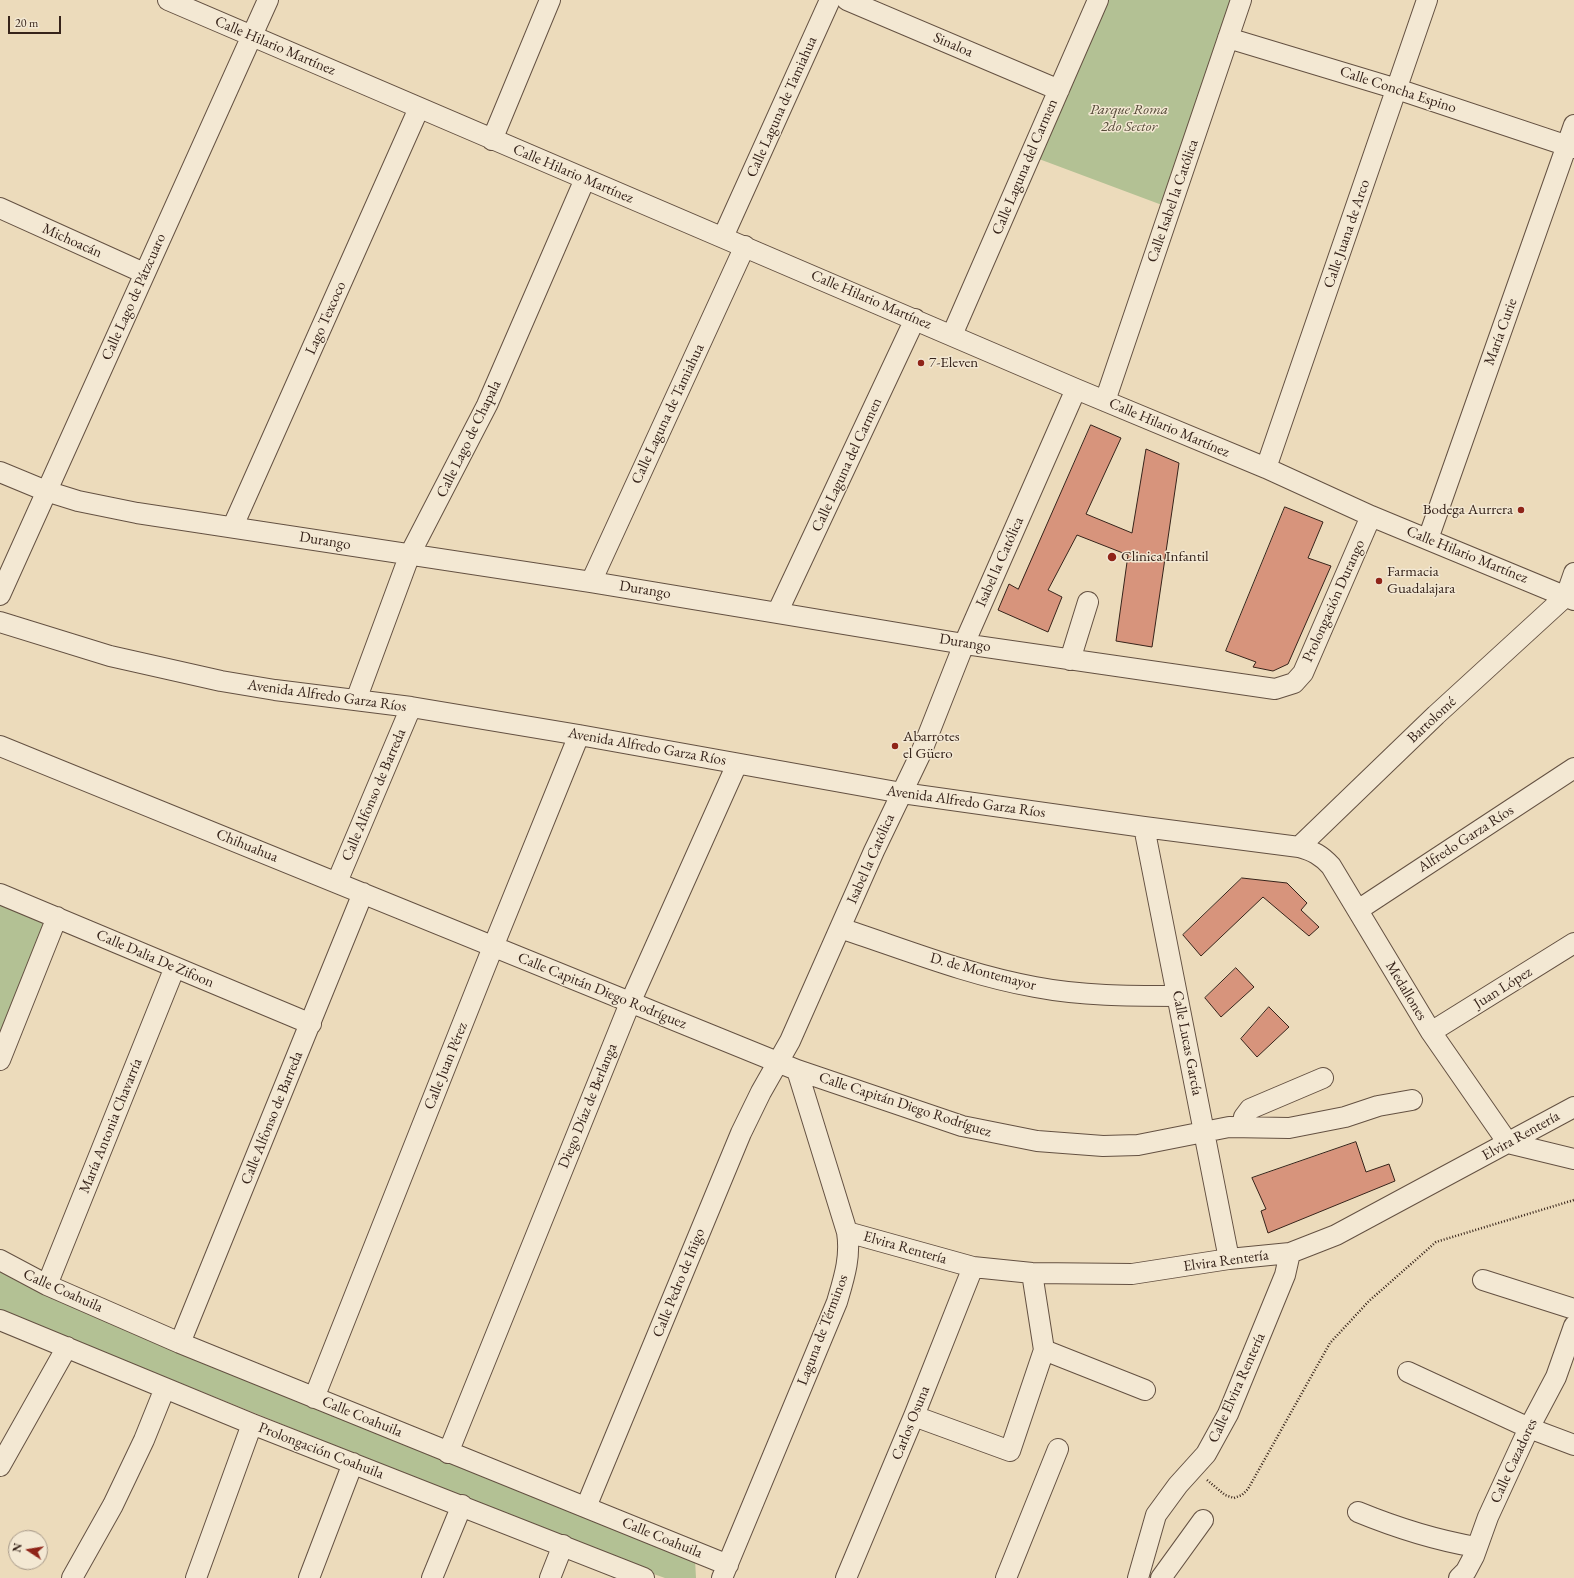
<!DOCTYPE html>
<html>
<head>
<meta charset="utf-8">
<style>
  body { margin:0 }
  #map { position:relative; width:1574px; height:1578px; overflow:hidden; background:#ecdbbb; font-family:"EB Garamond",serif }
  canvas { display:block }
  .north { position:absolute; left:8px; top:1530px; width:40px; height:40px; box-sizing:border-box; background:#f3e8d3; border:1px solid #a79989; border-radius:50%; rotate:282deg; font-size:11px; font-weight:700; line-height:16px; text-align:center; color:#36231a }
  .north::after { content:''; display:block; margin:auto; width:14px; height:18px; background:#8f2418; clip-path:polygon(50% 0,100% 100%,50% 72%,0 100%) }
  .scale { position:absolute; left:8px; top:16px; width:53px; height:18px; box-sizing:border-box; border:2px solid #36231a; border-top:0; padding-left:5px; font-size:12px; line-height:14px; white-space:nowrap; color:#36231a; -webkit-text-stroke:3px #f3e8d3; paint-order:stroke }
</style>
</head>
<body>
<div id="map">
<canvas width="1574" height="1578"></canvas>
<div class="north">N</div>
<div class="scale">20 m</div>
</div>
<script>
const ctx = document.querySelector('canvas').getContext('2d');
ctx.lineJoin = 'round';
function fill(path, color) { ctx.fillStyle = color; ctx.fill(path, 'evenodd'); }
function trace(path, color, width, dash) { ctx.strokeStyle = color; ctx.lineWidth = width; ctx.lineCap = dash ? 'butt' : 'round'; ctx.setLineDash(dash || []); ctx.stroke(path); }
function label(font, color, halo, rows, align = 'center') {
  ctx.font = font + ' "EB Garamond",serif'; ctx.lineWidth = 3; ctx.setLineDash([]); ctx.textBaseline = 'middle'; ctx.strokeStyle = halo; ctx.fillStyle = color; for (const [text, x, y, turn = 0] of rows) {
    ctx.save(); ctx.translate(x, y); ctx.rotate((+turn || 0) * Math.PI / 180); ctx.textAlign = isNaN(turn) ? turn : align; if (halo) ctx.strokeText(text, 0, 0); ctx.fillText(text, 0, 0); ctx.restore();
  }
}
const green = new Path2D(`
  M1104 0H1242L1170 208 1039 159Z
  M0 894 57 917 0 1060Z
  M0 1259 695 1559 696 1578H665L645 1571 0 1310Z`);
const building = new Path2D(`
  M1091 425 1121 438 1086 514 1132 533 1146 449 1179 463 1152 647 1116 641 1128 555 1077 535 1048 590 1062 597 1048 632 998 610 1009 584 1018 589Z
  M1285 507 1323 522 1308 558 1331 566 1288 664 1273 671 1253 667 1256 662 1226 651Z
  M1242 878 1287 883 1307 903 1301 910 1319 927 1309 936 1263 897 1201 956 1183 935Z
  M1236 968 1254 987 1221 1017 1205 998Z
  M1269 1007 1289 1027 1257 1057 1241 1039Z
  M1356 1142 1366 1172 1389 1164 1395 1181 1268 1233 1261 1211 1266 1209 1252 1178Z`);
const path = new Path2D(`
  M1207 1480 1225 1495 1234 1498 1242 1495 1248 1489 1330 1343 1369 1301 1436 1242 1574 1200`);
const minor = new Path2D(`
  M168 0 1076 389 1266 468 1371 516 1574 600
  M847 0 1059 90
  M1228 38 1397 89 1574 148
  M492 140 550 0
  M0 208 144 273
  M723 237 830 0
  M952 335 1098 0
  M1105 401 1241 0
  M1266 468 1427 0
  M0 472 46 491 78 501 137 513 591 582 964 644 1275 689 1294 683 1303 673 1371 516
  M233 526 419 108
  M1428 539 1574 125
  M591 582 745 246
  M0 595 268 0
  M778 611 915 319
  M0 622 110 656 221 681 275 690 411 707 579 735 902 793 1144 827 1299 847C1313 851 1321 855 1331 866L1431 1032 1508 1143 1574 1159
  M1070 660 1088 602
  M356 700 410 554 487 405 585 179
  M0 746 797 1070 847 1232C851 1257 844 1278 837 1302L722 1578
  M1144 827 1229 1259
  M1299 847 1436 715 1566 596 1574 573
  M337 882 411 707
  M0 894 311 1024
  M1358 910 1574 768
  M840 928C904 949 968 975 1035 987 1082 996 1129 996 1177 996
  M1431 1032 1574 943
  M0 1060 57 917
  M797 1070 962 1126 1037 1141 1103 1146 1138 1145 1229 1127 1289 1128 1345 1117 1378 1106 1412 1100
  M1242 1127 1244 1117 1250 1109 1323 1078
  M847 1232 973 1267 1032 1273 1132 1274 1229 1259 1290 1253 1336 1235 1574 1107
  M0 1260 47 1285 180 1343 728 1565
  M1483 1280 1574 1309
  M47 1285 175 967
  M0 1320 252 1424 644 1578
  M180 1343 363 893
  M1044 1350 1145 1390
  M1408 1372 1529 1428 1574 1445
  M314 1398 493 947 579 735
  M914 1416 1010 1451 1044 1350 1032 1273
  M448 1453 630 1003 737 764
  M0 1466 67 1347
  M586 1507 741 1133 761 1092 790 1041 874 851 921 753 964 644 1076 389
  M1358 1512C1397 1528 1435 1540 1476 1547
  M72 1578 113 1505 144 1440 165 1388
  M196 1578 252 1424
  M309 1578 353 1463
  M432 1578 462 1505
  M550 1578 563 1545
  M846 1578 914 1416 973 1267
  M1006 1578 1058 1449
  M1138 1578 1156 1515 1178 1485 1206 1454 1228 1414 1285 1275 1290 1253
  M1161 1578 1203 1520
  M1459 1578 1466 1571 1474 1556 1488 1517 1529 1428 1556 1377 1574 1326`);
const markers = [
  [921,363,4,"#8f2418"],
  [1521,510,4,"#8f2418"],
  [1112,557,5,"#8f2418"],
  [1379,581,4,"#8f2418"],
  [895,746,4,"#8f2418"]
];
const streetNames = [
  ["Sinaloa",953,45,23],
  ["Calle Hilario Martínez",275,46,23],
  ["Calle Concha Espino",1398,90,18],
  ["Calle Laguna de Tamiahua",782,107,-66],
  ["Calle Laguna del Carmen",1025,167,-67],
  ["Calle Hilario Martínez",573,174,23],
  ["Calle Isabel la Católica",1173,201,-71],
  ["Calle Juana de Arco",1347,234,-71],
  ["Michoacán",72,241,24],
  ["Calle Lago de Pátzcuaro",134,297,-66],
  ["Calle Hilario Martínez",871,300,23],
  ["Lago Texcoco",326,318,-66],
  ["María Curie",1501,332,-70],
  ["Calle Laguna de Tamiahua",668,414,-65],
  ["Calle Hilario Martínez",1169,428,23],
  ["Calle Lago de Chapala",469,439,-64],
  ["Calle Laguna del Carmen",847,465,-65],
  ["Durango",325,541,9],
  ["Calle Hilario Martínez",1467,555,22],
  ["Isabel la Católica",1000,562,-66],
  ["Durango",645,590,9],
  ["Prolongación Durango",1334,601,-66],
  ["Durango",965,643,9],
  ["Avenida Alfredo Garza Ríos",327,696,8],
  ["Bartolomé",1432,720,-43],
  ["Avenida Alfredo Garza Ríos",647,747,10],
  ["Calle Alfonso de Barreda",374,795,-67],
  ["Avenida Alfredo Garza Ríos",966,802,8],
  ["Alfredo Garza Ríos",1466,839,-33],
  ["Chihuahua",247,846,22],
  ["Isabel la Católica",871,859,-66],
  ["Calle Dalia De Zifoon",155,959,23],
  ["D. de Montemayor",983,972,15],
  ["Juan López",1503,988,-32],
  ["Calle Capitán Diego Rodríguez",602,991,22],
  ["Medallones",1406,991,59],
  ["Calle Lucas García",1187,1043,79],
  ["Calle Juan Pérez",446,1066,-68],
  ["Calle Capitán Diego Rodríguez",905,1105,18],
  ["Diego Díaz de Berlanga",588,1106,-68],
  ["Calle Alfonso de Barreda",272,1118,-68],
  ["María Antonia Chavarría",111,1126,-68],
  ["Elvira Rentería",1521,1136,-29],
  ["Elvira Rentería",905,1248,16],
  ["Elvira Rentería",1226,1261,-8],
  ["Calle Pedro de Iñigo",679,1283,-68],
  ["Calle Coahuila",63,1291,24],
  ["Laguna de Términos",823,1330,-69],
  ["Calle Elvira Rentería",1237,1388,-66],
  ["Calle Coahuila",362,1417,22],
  ["Carlos Osuna",911,1423,-68],
  ["Prolongación Coahuila",321,1451,21],
  ["Calle Cazadores",1514,1461,-65],
  ["Calle Coahuila",662,1538,22]
];
const parkNames = [
  ["Parque Roma",1129,110],
  ["2do Sector",1129,127]
];
const poiNames = [
  ["7-Eleven",929,363],
  ["Bodega Aurrera",1513,510,"right"],
  ["Clinica Infantil",1121,557],
  ["Farmacia",1387,572],
  ["Guadalajara",1387,589],
  ["Abarrotes",903,737],
  ["el Güero",903,754]
];
fill(green, '#b3c194');
fill(building, '#d7947c');
trace(building, '#36231a', 1);
trace(minor, '#645142', 22);
trace(path, '#36231a', 2.5, [1, 2]);
trace(minor, '#f3e8d3', 20);
for (const [x, y, r, color] of markers) { const dot = new Path2D(); dot.arc(x, y, r, 0, 2 * Math.PI); ctx.fillStyle = color; ctx.fill(dot); trace(dot, '#f3e8d3', 1.5); }
label('15px', '#36231a', '#f3e8d3', streetNames);
label('italic 15px', '#554a38', '#f3e8d3', parkNames);
label('15px', '#36231a', '#f3e8d3', poiNames, 'left');
</script>
</body>
</html>
